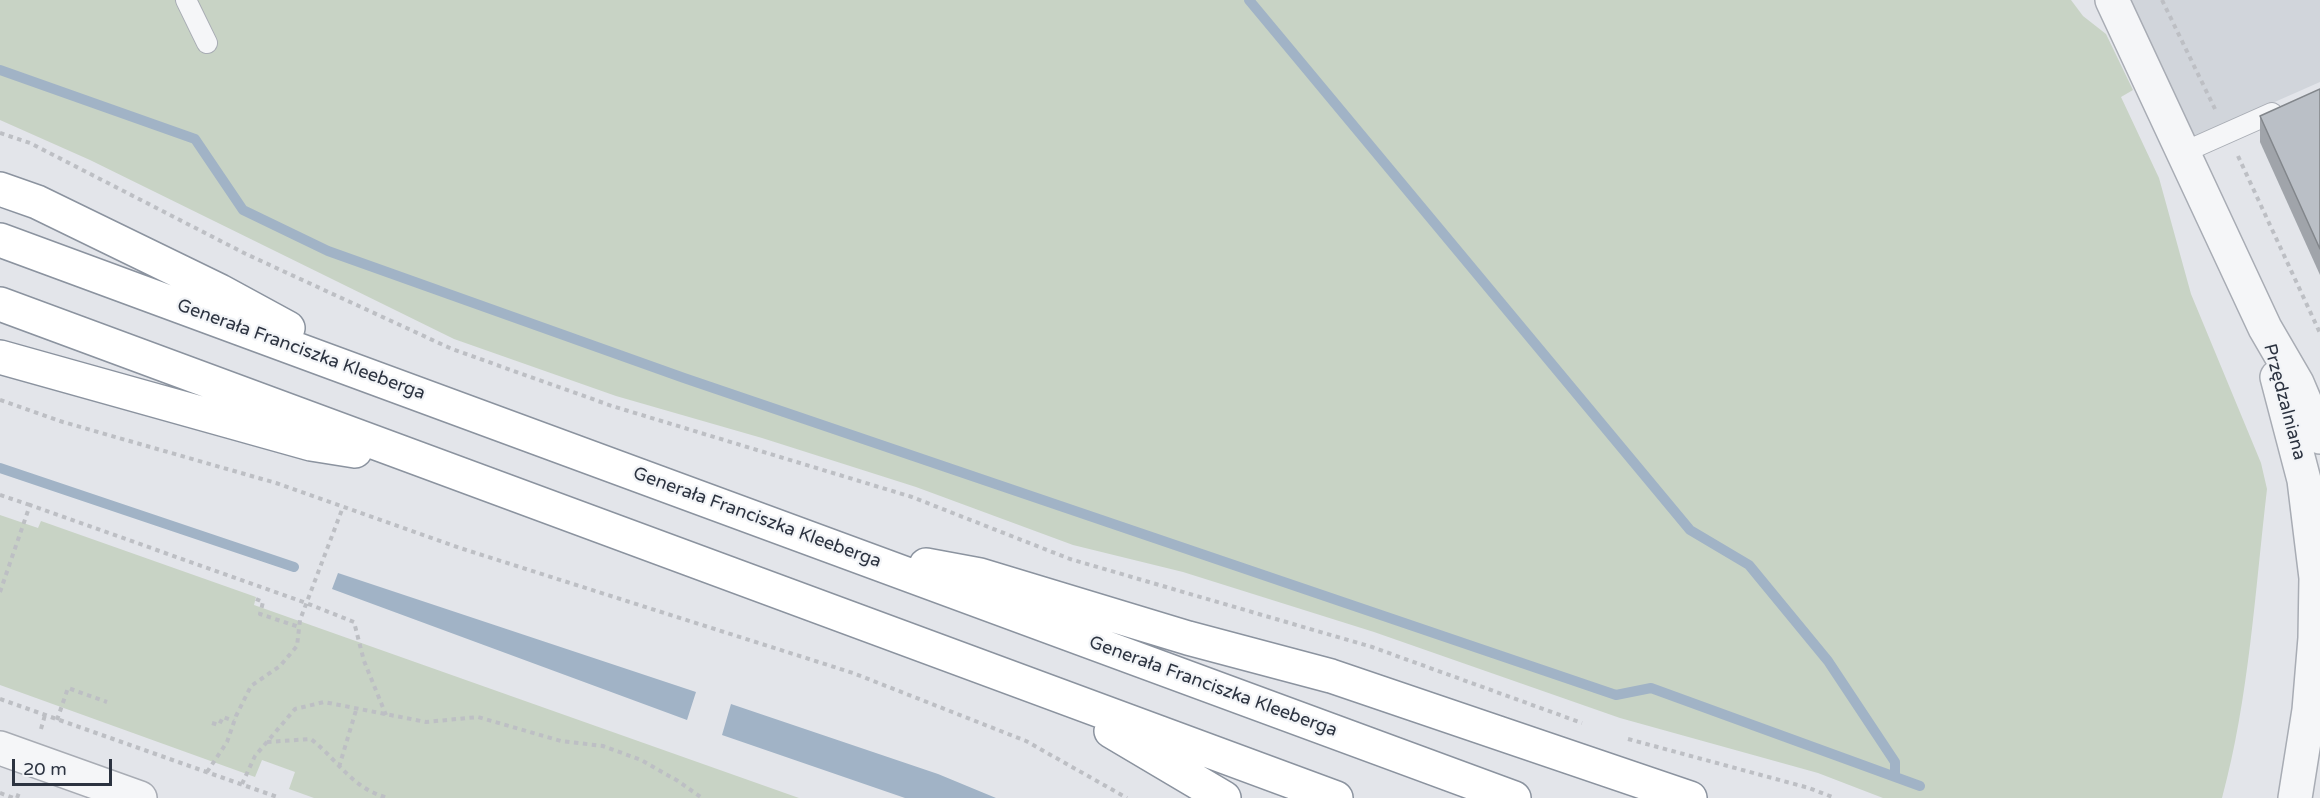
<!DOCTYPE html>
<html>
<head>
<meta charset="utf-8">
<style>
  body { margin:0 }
  #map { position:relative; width:2320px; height:798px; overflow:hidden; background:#e3e5ea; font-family:"Varela Round",sans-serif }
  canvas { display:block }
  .scale { position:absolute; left:12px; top:759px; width:100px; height:27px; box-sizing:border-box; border:3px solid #2c3340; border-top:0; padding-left:8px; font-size:18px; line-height:21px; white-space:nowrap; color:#2c3340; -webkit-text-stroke:4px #f2f4f7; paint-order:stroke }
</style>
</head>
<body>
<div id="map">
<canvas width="2320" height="798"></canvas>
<div class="scale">20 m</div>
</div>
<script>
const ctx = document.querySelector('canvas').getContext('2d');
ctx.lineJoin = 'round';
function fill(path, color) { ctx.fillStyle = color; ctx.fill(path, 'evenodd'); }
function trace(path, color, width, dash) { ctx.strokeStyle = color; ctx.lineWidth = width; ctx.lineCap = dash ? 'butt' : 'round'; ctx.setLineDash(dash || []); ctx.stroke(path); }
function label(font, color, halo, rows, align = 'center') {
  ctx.font = font + ' "Varela Round",sans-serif'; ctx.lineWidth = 4.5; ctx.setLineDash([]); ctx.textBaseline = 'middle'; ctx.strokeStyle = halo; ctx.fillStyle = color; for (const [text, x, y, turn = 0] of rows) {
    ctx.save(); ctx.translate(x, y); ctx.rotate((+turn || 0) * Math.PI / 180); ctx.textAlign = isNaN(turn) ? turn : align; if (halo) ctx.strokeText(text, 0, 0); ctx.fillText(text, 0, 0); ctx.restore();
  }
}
const built = new Path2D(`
  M2129 0H2320V82L2193 138Z`);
const green = new Path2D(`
  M0 0H2071L2083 16 2106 34 2133 90 2121 97 2159 178 2191 294 2261 463 2267 489C2255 591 2249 699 2222 798H1883L1818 773 1620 718 1374 632 1183 572 1073 545 916 487 762 438 616 396 454 339 90 160 0 120Z
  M0 515 38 528 41 521 256 597 254 605 799 798H314L289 789 295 772 262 760 255 777 0 685Z`);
const water = new Path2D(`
  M338 573 696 692 687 720 332 589Z
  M731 704 938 774 996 798H905L722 735Z`);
const stream = new Path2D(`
  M1249 0 1690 530 1749 565 1828 661 1895 762V776
  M0 70 195 139 243 210 328 251 684 378 1616 695 1651 688 1920 786
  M0 468 294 567`);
const path = new Path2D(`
  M2162 0 2215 109
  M0 133 30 143 246 254 452 349 612 406 912 497 1070 559 1372 647 1582 723
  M2238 156 2320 333
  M0 400 63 422 276 483 460 548 853 673 1026 741 1127 798
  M0 495 30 505
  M0 592 30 505 306 603 354 622 364 661 386 715
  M256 599 263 602 260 614 299 627
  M0 699 280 798
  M57 720 68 688 107 702
  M212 723 219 725 223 717 234 721
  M41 729 45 715
  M1628 739 1809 788 1835 798
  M267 742 311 739C339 761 351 788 388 798
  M339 767 357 707
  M207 772 227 742 236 716 251 686 280 666 297 646 300 620 343 507
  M242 784 255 756 295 709 324 702 426 722 478 717 561 741 603 746 641 760 678 781 702 798
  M0 793 14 798
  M17 798 20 790`);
const lane = new Path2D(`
  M186 0 207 43
  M2182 153 2272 113`);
const street = new Path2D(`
  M2112 0 2265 328 2297 383 2320 437
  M2277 377 2304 480 2316 578 2315 638 2309 710 2295 798
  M0 748 140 798`);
const highway = new Path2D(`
  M0 189 37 202 220 291 288 328
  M0 240 1514 798
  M0 304 1336 798
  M0 357 311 444 355 451
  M926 565 980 575 1188 638 1331 676 1690 798
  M1111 731 1224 798`);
const wall = new Path2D(`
  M2320 89V275L2260 142V116Z`);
const building = new Path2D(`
  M2320 89V249L2260 116Z`);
const streetNames = [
  ["Generała Franciszka Kleeberga",301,350,20],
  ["Przędzalniana",2284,402,75],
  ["Generała Franciszka Kleeberga",757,518,20],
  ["Generała Franciszka Kleeberga",1213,687,20]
];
fill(built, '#d1d5db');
fill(green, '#c8d3c5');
fill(water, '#a1b3c6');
trace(stream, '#a1b3c6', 10);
trace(lane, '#a8acb4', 22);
trace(street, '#a8acb4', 36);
trace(highway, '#8b939f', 36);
trace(path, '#bdbfc4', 4, [4.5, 4.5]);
trace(lane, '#f5f6f8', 20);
trace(street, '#f5f6f8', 33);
trace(highway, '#fff', 33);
fill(wall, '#a0a4aa');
fill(building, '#babfc6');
trace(building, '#82868b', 1.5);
label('18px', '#2c3340', '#f2f4f7', streetNames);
</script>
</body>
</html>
